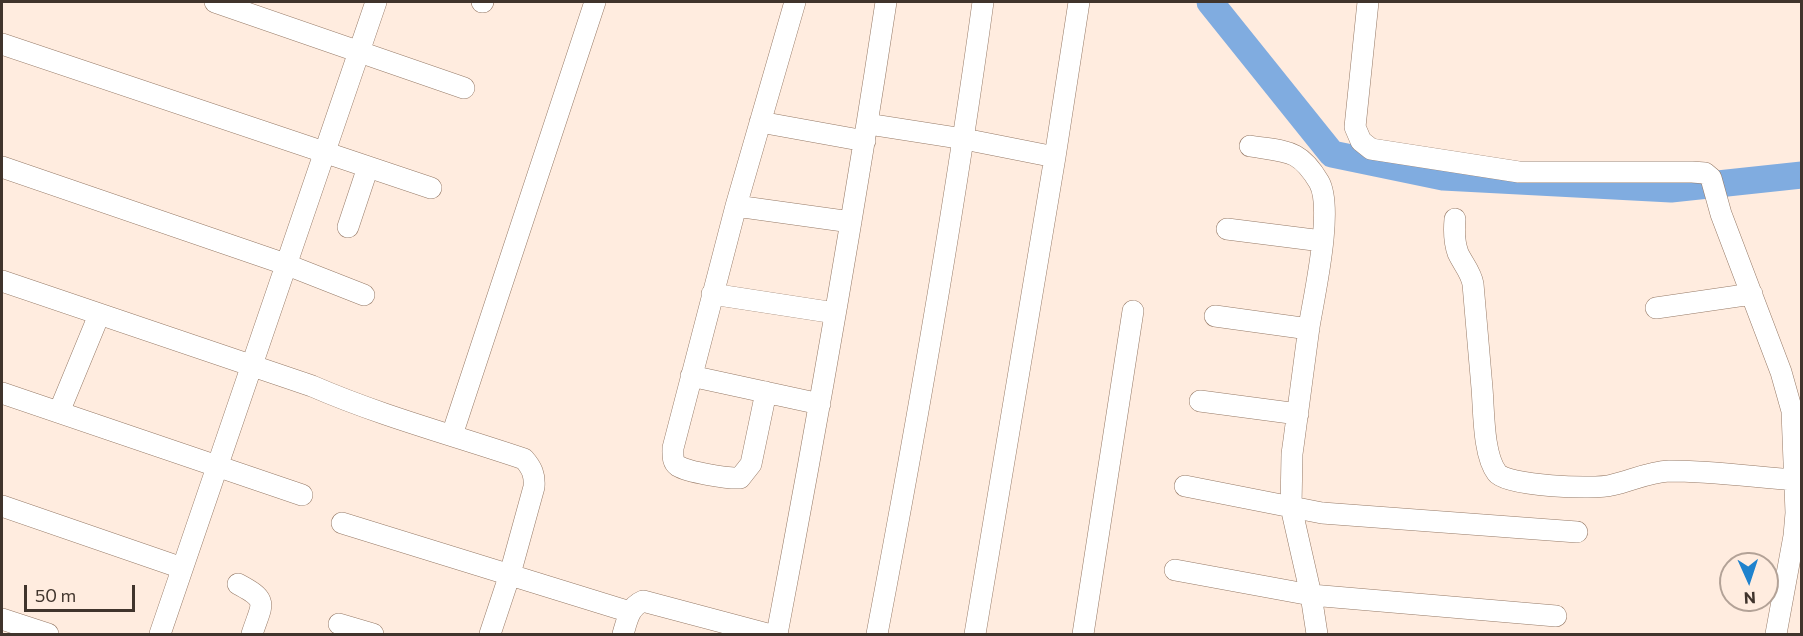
<!DOCTYPE html>
<html>
<head>
<meta charset="utf-8">
<style>
  body { margin:0 }
  #map { position:relative; width:1803px; height:636px; overflow:hidden; background:#ffecdf; font-family:Commissioner,sans-serif }
  canvas { display:block }
  .frame { position:absolute; inset:0; border:3px solid #40342c; pointer-events:none }
  .north { position:absolute; left:1719px; top:552px; width:60px; height:60px; box-sizing:border-box; background:#ffecdf; border:2px solid #b3a297; border-radius:50%; rotate:177deg; font-size:16px; font-weight:700; line-height:24px; text-align:center; color:#40342c }
  .north::after { content:''; display:block; margin:auto; width:21px; height:27px; background:#1f82cd; clip-path:polygon(50% 0,100% 100%,50% 72%,0 100%) }
  .scale { position:absolute; left:24px; top:585px; width:111px; height:27px; box-sizing:border-box; border:3px solid #40342c; border-top:0; padding-left:8px; font-size:18px; line-height:21px; white-space:nowrap; color:#40342c; -webkit-text-stroke:4px #ffecdf; paint-order:stroke }
</style>
</head>
<body>
<div id="map">
<canvas width="1803" height="636"></canvas>
<div class="frame"></div>
<div class="north">N</div>
<div class="scale">50 m</div>
</div>
<script>
const ctx = document.querySelector('canvas').getContext('2d');
ctx.lineJoin = 'round';
function trace(path, color, width, dash) { ctx.strokeStyle = color; ctx.lineWidth = width; ctx.lineCap = dash ? 'butt' : 'round'; ctx.setLineDash(dash || []); ctx.stroke(path); }
const river = new Path2D(`
  M1210 2 1332 154 1443 177 1671 189 1802 175`);
const minor = new Path2D(`
  M215 2 464 88
  M482 2H483
  M1368 2 1355 127 1361 141 1371 149 1519 172H1692L1705 173 1711 178 1721 214 1781 372 1792 411 1796 513 1794 536 1776 634
  M2 44 431 188
  M760 122 865 141
  M868 124 964 139 1055 157
  M1250 146C1286 152 1299 148 1319 182 1334 208 1314 296 1309 327 1303 370 1298 412 1292 454L1291 507 1311 595 1317 634
  M2 167 285 264 364 295
  M736 206 851 222
  M1455 219C1454 230 1454 242 1458 253 1463 264 1471 272 1473 284 1476 319 1479 354 1482 388 1484 411 1483 455 1497 473 1506 486 1595 490 1612 485 1631 481 1648 472 1669 471 1711 471 1754 477 1796 480
  M348 227 368 167
  M1227 229 1322 241
  M2 281 312 386C381 416 453 435 524 459 532 468 535 475 534 487L510 574 490 634
  M712 294 835 313
  M1656 308 1752 294
  M1215 316 1309 329
  M691 376 820 404
  M766 392 751 464 740 478C728 479 688 472 678 466 672 462 673 454 673 448L736 206 795 2
  M2 393 302 495
  M1200 401 1298 414
  M59 412 99 315
  M452 435 595 2
  M1185 486 1322 513 1577 532
  M2 506 182 568
  M342 523 630 612
  M1175 570 1311 595 1556 616
  M238 584C270 601 262 603 252 634
  M2 619 48 634
  M339 624 373 634
  M160 634 376 2
  M623 634C627 621 629 607 643 601L767 634
  M777 634C817 424 854 213 886 2
  M877 634C917 424 954 213 983 2
  M975 634 1055 157 1079 2
  M1083 634 1133 311`);
trace(river, '#80ace0', 27);
trace(minor, '#967a67', 22);
trace(minor, '#fff', 21);
</script>
</body>
</html>
